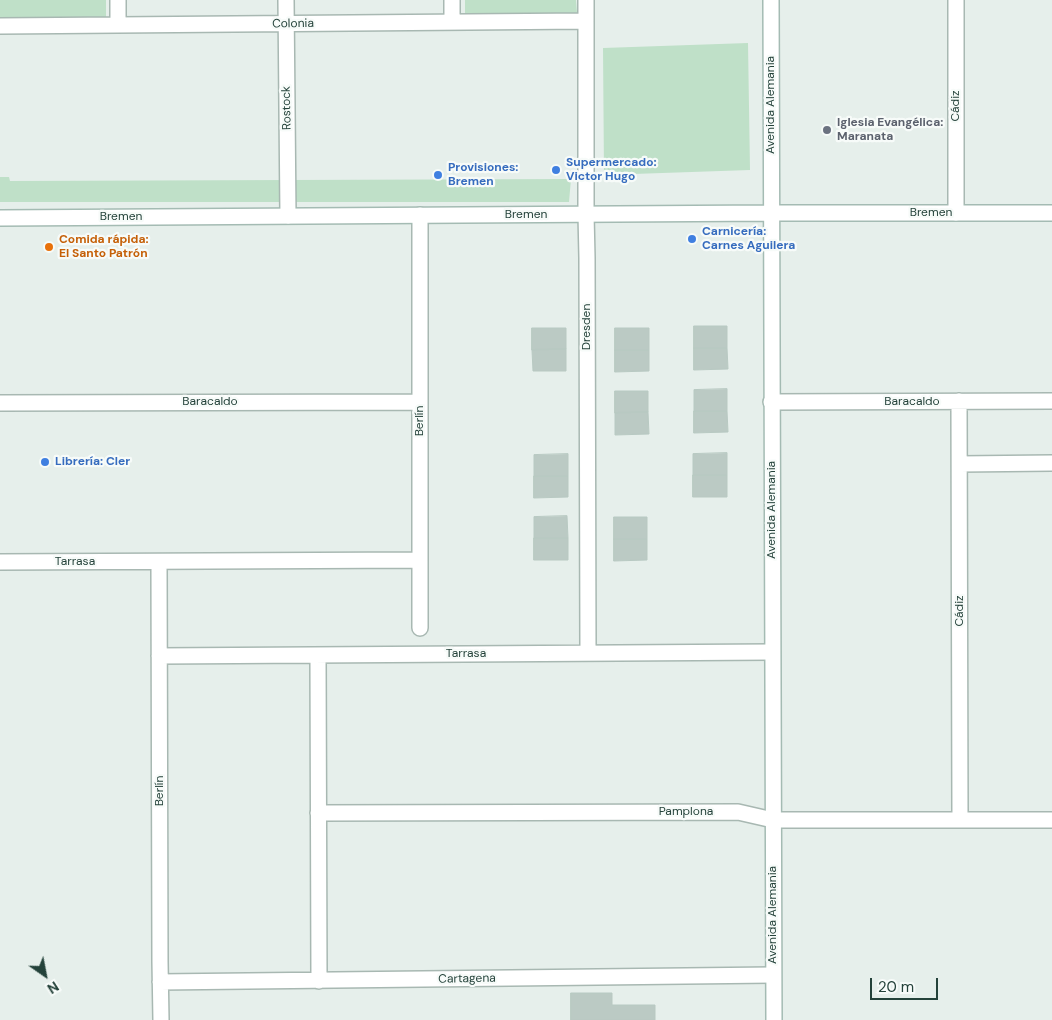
<!DOCTYPE html>
<html>
<head>
<meta charset="utf-8">
<style>
  body { margin:0 }
  #map { position:relative; width:1052px; height:1020px; overflow:hidden; background:#e6efeb; font-family:"DM Sans",sans-serif }
  canvas { display:block }
  .north { position:absolute; left:20px; top:950px; width:50px; height:50px; -webkit-text-stroke:4px #f7fbf9; paint-order:stroke; rotate:147deg; font-size:14px; font-weight:700; line-height:20px; text-align:center; color:#24423a }
  .north::after { content:''; display:block; margin:auto; width:18px; height:22px; background:#24423a; clip-path:polygon(50% 0,100% 100%,50% 72%,0 100%) }
  .scale { position:absolute; left:870px; top:978px; width:68px; height:22px; box-sizing:border-box; border:2px solid #24423a; border-top:0; padding-left:6px; font-size:15px; line-height:18px; white-space:nowrap; color:#24423a; -webkit-text-stroke:4px #f7fbf9; paint-order:stroke }
</style>
</head>
<body>
<div id="map">
<canvas width="1052" height="1020"></canvas>
<div class="north">N</div>
<div class="scale">20 m</div>
</div>
<script>
const ctx = document.querySelector('canvas').getContext('2d');
ctx.lineJoin = 'round';
function fill(path, color) { ctx.fillStyle = color; ctx.fill(path, 'evenodd'); }
function trace(path, color, width, dash) { ctx.strokeStyle = color; ctx.lineWidth = width; ctx.lineCap = dash ? 'butt' : 'round'; ctx.setLineDash(dash || []); ctx.stroke(path); }
function label(font, color, halo, rows, align = 'center') {
  ctx.font = font + ' "DM Sans",sans-serif'; ctx.lineWidth = 4.5; ctx.setLineDash([]); ctx.textBaseline = 'middle'; ctx.strokeStyle = halo; ctx.fillStyle = color; for (const [text, x, y, turn = 0] of rows) {
    ctx.save(); ctx.translate(x, y); ctx.rotate((+turn || 0) * Math.PI / 180); ctx.textAlign = isNaN(turn) ? turn : align; if (halo) ctx.strokeText(text, 0, 0); ctx.fillText(text, 0, 0); ctx.restore();
  }
}
const green = new Path2D(`
  M0 0H106V18H0Z
  M465 0H576L577 13 465 14Z
  M748 43 750 170 604 175 603 48Z
  M0 177H9L10 181 571 179 569 202H0Z`);
const building = new Path2D(`
  M694 326H727V348H694Z
  M532 328H566V349L532 350Z
  M615 328H649V350H615Z
  M694 348H727L728 369 694 370Z
  M566 349V371H533L532 350Z
  M615 350H649V371L615 372Z
  M727 389V411H694V390Z
  M615 391H648V412L615 413Z
  M694 411H727L728 432 694 433Z
  M648 412 649 434 615 435V413Z
  M727 453V475H693V454Z
  M568 454V476H534V455Z
  M693 475H727V497H693Z
  M534 476H568V497L534 498Z
  M567 516 568 538H534V517Z
  M614 517H647V539H614Z
  M534 538H568V560H534Z
  M614 539H647V560L614 561Z
  M571 993H612V1005H655V1020H571Z`);
const street = new Path2D(`
  M286 0 288 216
  M452 0V22
  M586 0V214L587 258 588 653
  M118 25V0
  M0 26 586 21
  M956 213V0
  M420 215V628
  M959 401 960 820
  M771 402 1052 401
  M0 403 420 402
  M960 464 1052 463
  M0 562 420 560
  M159 562 160 962 161 1020
  M318 655 319 981
  M159 656 772 652
  M318 813 738 812 773 820H1052
  M160 982 773 975`);
const secondary = new Path2D(`
  M771 0 774 1020
  M0 218 771 213H1052`);
const markers = [
  [827,130,5,"#6b7280"],
  [556,170,5,"#3f7fe0"],
  [438,175,5,"#3f7fe0"],
  [692,239,5,"#3f7fe0"],
  [49,247,5,"#e8710a"],
  [45,462,5,"#3f7fe0"]
];
const streetNames = [
  ["Colonia",293,24,-1],
  ["Avenida Alemania",771,105,-90],
  ["Cádiz",956,106,-90],
  ["Rostock",287,108,-91],
  ["Bremen",931,213],
  ["Bremen",526,215],
  ["Bremen",121,217],
  ["Dresden",587,327,-90],
  ["Baracaldo",210,402],
  ["Baracaldo",912,402],
  ["Berlín",420,421,-90],
  ["Avenida Alemania",772,510,-90],
  ["Tarrasa",75,562],
  ["Cádiz",960,611,-90],
  ["Tarrasa",466,654],
  ["Berlín",160,791,-90],
  ["Pamplona",686,812],
  ["Avenida Alemania",773,915,-90],
  ["Cartagena",467,979,-1]
];
const worshipNames = [
  ["Iglesia Evangélica:",837,123],
  ["Maranata",837,137]
];
const shopNames = [
  ["Supermercado:",566,163],
  ["Victor Hugo",566,177],
  ["Provisiones:",448,168],
  ["Bremen",448,182],
  ["Carnicería:",702,232],
  ["Carnes Aguilera",702,246],
  ["Librería: Cler",55,462]
];
const foodNames = [
  ["Comida rápida:",59,240],
  ["El Santo Patrón",59,254]
];
fill(green, '#bfe0c8');
fill(building, '#bbcac4');
trace(building, '#b8c9c2', 1);
trace(street, '#a8b8b2', 18);
trace(secondary, '#a4bbb3', 18);
trace(street, '#fff', 15);
trace(secondary, '#fff', 15);
for (const [x, y, r, color] of markers) { const dot = new Path2D(); dot.arc(x, y, r, 0, 2 * Math.PI); ctx.fillStyle = color; ctx.fill(dot); trace(dot, '#f7fbf9', 2); }
label('12px', '#24423a', '#f7fbf9', streetNames);
label('bold 12px', '#5b616d', '#f7fbf9', worshipNames, 'left');
label('bold 12px', '#366cbe', '#f7fbf9', shopNames, 'left');
label('bold 12px', '#c56008', '#f7fbf9', foodNames, 'left');
</script>
</body>
</html>
